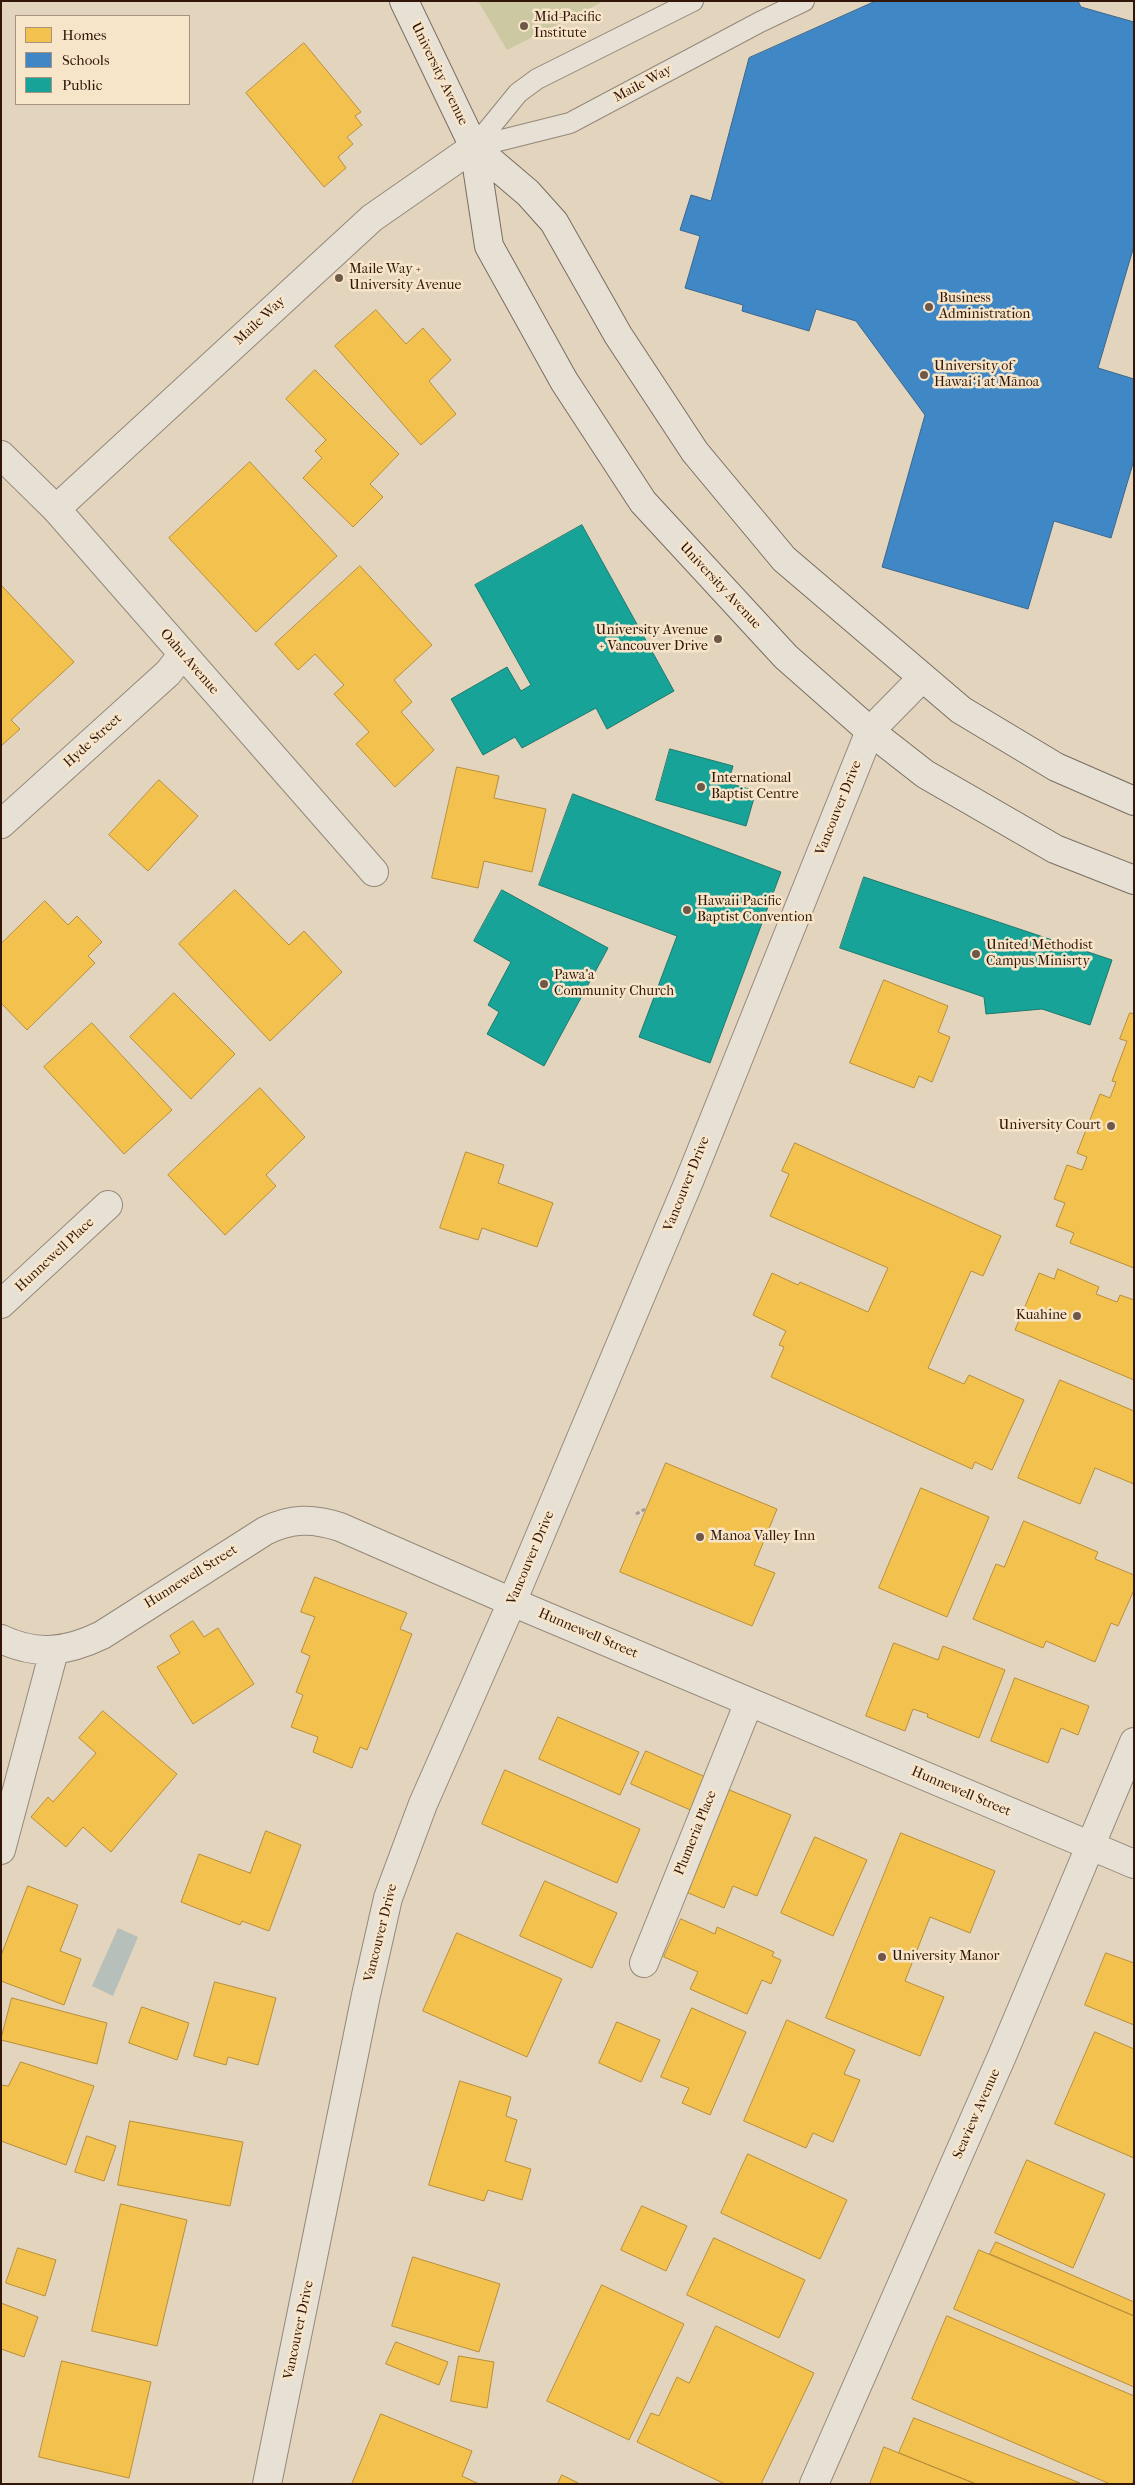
<!DOCTYPE html>
<html>
<head>
<meta charset="utf-8">
<style>
  body { margin:0 }
  #map { position:relative; width:1135px; height:2485px; overflow:hidden; background:#e3d4bd; font-family:"IM FELL French Canon",serif }
  canvas { display:block }
  .frame { position:absolute; inset:0; border:2px solid #32160a; pointer-events:none }
  .legend { position:absolute; left:15px; top:15px; width:175px; height:90px; box-sizing:border-box; background:#f7e5ca; border:1px solid #a8927d; margin:0; padding:6px 9px; list-style:none; font-size:15px; color:#32160a }
  .legend li { display:flex; align-items:center; gap:10px; height:25px }
  .legend b { width:25px; border:1px solid #a8927d }
</style>
</head>
<body>
<div id="map">
<canvas width="1135" height="2485"></canvas>
<div class="frame"></div>
<ul class="legend">
<li><b style="height:14px;background:#f2c14e"></b>Homes</li>
<li><b style="height:14px;background:#3f88c5"></b>Schools</li>
<li><b style="height:14px;background:#17a398"></b>Public</li>
</ul>
</div>
<script>
const ctx = document.querySelector('canvas').getContext('2d');
ctx.lineJoin = 'round';
function fill(path, color) { ctx.fillStyle = color; ctx.fill(path, 'evenodd'); }
function trace(path, color, width, dash) { ctx.strokeStyle = color; ctx.lineWidth = width; ctx.lineCap = dash ? 'butt' : 'round'; ctx.setLineDash(dash || []); ctx.stroke(path); }
function label(font, color, halo, rows, align = 'center') {
  ctx.font = font + ' "IM FELL French Canon",serif'; ctx.lineWidth = 5; ctx.setLineDash([]); ctx.textBaseline = 'middle'; ctx.strokeStyle = halo; ctx.fillStyle = color; for (const [text, x, y, turn = 0] of rows) {
    ctx.save(); ctx.translate(x, y); ctx.rotate((+turn || 0) * Math.PI / 180); ctx.textAlign = isNaN(turn) ? turn : align; if (halo) ctx.strokeText(text, 0, 0); ctx.fillText(text, 0, 0); ctx.restore();
  }
}
const green = new Path2D(`
  M478 1H604L507 50Z`);
const water = new Path2D(`
  M118 1928 138 1937 113 1996 92 1986Z`);
const homes = new Path2D(`
  M304 43 361 112 355 116 362 125 347 137 353 144 338 157 346 168 324 187 246 93Z
  M376 310 406 344 423 328 451 360 429 381 456 414 421 445 335 346Z
  M315 370 399 454 370 484 383 497 353 527 303 478 322 458 315 451 326 440 286 399Z
  M250 462 337 556 256 632 169 538Z
  M360 566 432 645 394 680 412 702 401 712 434 750 395 787 356 744 369 732 334 694 344 685 315 654 298 670 275 644Z
  M1 585 74 662 11 720 20 729 1 746Z
  M457 767 499 776 494 798 546 809 532 872 484 861 478 888 432 878Z
  M159 780 198 816 148 871 109 835Z
  M235 890 289 945 304 931 342 972 270 1041 179 944Z
  M45 901 68 925 77 916 102 942 88 956 95 963 27 1030 1 1003V944Z
  M884 980 948 1006 938 1032 950 1037 932 1082 919 1076 914 1088 850 1063Z
  M174 993 235 1054 191 1099 130 1037Z
  M1130 1013 1134 1014V1268L1070 1243 1074 1233 1056 1226 1065 1203 1054 1199 1067 1165 1082 1170 1087 1157 1077 1153 1100 1094 1110 1098 1116 1082 1112 1081 1127 1041 1120 1039Z
  M92 1023 172 1110 124 1154 44 1067Z
  M260 1088 305 1137 266 1175 276 1186 225 1235 168 1175Z
  M795 1143 1001 1236 983 1276 971 1271 928 1368 964 1384 969 1375 1024 1400 992 1470 975 1462 972 1469 771 1377 784 1347 779 1345 786 1331 753 1315 772 1273 798 1285 800 1282 868 1312 888 1268 770 1216 789 1174 782 1171Z
  M466 1152 504 1165 498 1183 553 1203 537 1247 482 1228 478 1240 440 1228Z
  M1058 1269 1099 1287 1096 1294 1117 1302 1120 1295 1134 1300V1380L1015 1330 1039 1273 1054 1279Z
  M1060 1380 1134 1411V1484L1095 1468 1080 1504 1018 1478Z
  M666 1463 777 1509 754 1565 775 1573 752 1626 620 1572Z
  M921 1488 989 1517 947 1617 879 1588Z
  M1024 1521 1098 1552 1095 1559 1134 1575V1590L1118 1626 1111 1623 1095 1662 1046 1641 1043 1648 973 1619 996 1564 1004 1567Z
  M315 1577 407 1613 400 1629 412 1634 367 1750 360 1747 352 1768 313 1752 318 1737 291 1727 303 1695 296 1692 310 1656 301 1652 315 1617 301 1612Z
  M193 1621 204 1637 218 1628 254 1684 193 1724 157 1667 180 1653 170 1636Z
  M894 1643 938 1660 943 1646 1005 1670 979 1738 927 1717 928 1714 913 1709 905 1731 866 1716Z
  M1015 1678 1089 1706 1078 1735 1061 1728 1048 1763 991 1741Z
  M103 1711 177 1774 111 1852 83 1827 66 1847 31 1817 48 1797 53 1802 96 1753 79 1738Z
  M558 1717 639 1752 620 1795 539 1759Z
  M646 1751 710 1779 695 1812 631 1784Z
  M505 1770 640 1829 617 1883 482 1824Z
  M717 1785 791 1815 757 1896 733 1886 724 1908 686 1892Z
  M266 1831 301 1845 269 1931 242 1921 240 1925 181 1902 199 1854 250 1873Z
  M901 1833 995 1871 970 1933 930 1917 905 1981 944 1997 920 2056 826 2018Z
  M815 1837 867 1860 833 1936 781 1913Z
  M545 1881 617 1913 592 1968 520 1936Z
  M28 1886 78 1905 60 1951 81 1959 64 2005 1 1981V1956Z
  M681 1919 715 1934 717 1927 774 1952 772 1956 781 1960 771 1984 762 1980 747 2014 690 1989 698 1972 664 1957Z
  M457 1933 562 1979 527 2057 423 2011Z
  M1106 1953 1134 1963V2025L1085 2005Z
  M215 1982 276 1998 258 2065 228 2057 226 2065 194 2056Z
  M12 1998 107 2023 97 2064 1 2040Z
  M142 2007 189 2023 177 2060 129 2043Z
  M692 2008 746 2032 710 2115 682 2103 689 2088 661 2077Z
  M787 2020 855 2050 844 2074 860 2080 833 2142 813 2133 806 2148 744 2121Z
  M617 2022 660 2040 641 2082 599 2063Z
  M1095 2032 1134 2049V2158L1055 2124Z
  M21 2062 94 2086 66 2165 1 2141V2085L8 2086Z
  M460 2081 511 2097 506 2116 517 2120 505 2161 531 2169 522 2200 488 2190 484 2201 429 2185Z
  M130 2121 243 2142 230 2206 118 2185Z
  M87 2136 116 2146 104 2181 75 2172Z
  M748 2154 847 2200 820 2259 721 2213Z
  M1027 2160 1105 2194 1073 2268 995 2233Z
  M121 2204 187 2220 157 2346 92 2331Z
  M642 2206 687 2226 666 2271 621 2250Z
  M714 2238 805 2280 779 2338 687 2295Z
  M996 2242 1134 2302V2316L990 2254Z
  M18 2248 56 2260 45 2296 6 2283Z
  M979 2250 1134 2316V2387L954 2309Z
  M413 2257 500 2284 479 2352 392 2326Z
  M602 2285 684 2324 629 2440 547 2401Z
  M1 2303 38 2317 24 2357 1 2349Z
  M947 2316 1134 2396V2479L1132 2484H1110L912 2399Z
  M716 2326 814 2373 761 2484H725L637 2442 651 2413 659 2416 677 2377 689 2383Z
  M396 2342 448 2362 439 2385 386 2364Z
  M459 2356 494 2362 487 2408 451 2401Z
  M62 2361 151 2382 129 2478 39 2457Z
  M381 2414 472 2451 462 2476 479 2484H352Z
  M914 2418 1080 2483 976 2484 899 2453Z
  M884 2447 899 2453 976 2484H870Z
  M562 2475 580 2484H558Z`);
const schools = new Path2D(`
  M876 1H1078L1081 7 1134 22V246L1098 368 1134 379V460L1111 538 1054 521 1028 609 882 567 925 415 856 321 816 309 809 331 742 311 743 305 685 288 700 236 680 230 691 195 711 201 749 58Z`);
const public = new Path2D(`
  M582 525 674 691 607 729 596 708 522 748 515 737 483 755 451 699 507 667 521 691 531 685 475 585Z
  M670 749 733 766 728 783 756 791 746 826 656 800Z
  M573 794 781 872 710 1063 639 1037 677 936 539 885Z
  M864 877 1112 960 1090 1025 1042 1009 986 1014 984 997 840 948Z
  M502 890 608 948 544 1066 487 1034 499 1012 488 1005 511 962 474 941Z`);
const path = new Path2D(`
  M636 1514 647 1508`);
const service = new Path2D(`
  M474 147 570 123 760 22 804 1
  M474 147 518 93 537 79 693 1`);
const minor = new Path2D(`
  M56 509 374 872
  M1 824 168 673 183 654
  M1 1304 108 1205
  M1 1639C37 1656 67 1652 102 1635L265 1531C291 1518 313 1518 340 1527L512 1602 1134 1864
  M1 1850 54 1651
  M644 1963 749 1702
  M267 2484 366 1995 388 1898 423 1804 512 1602 690 1179 870 731 922 678
  M814 2484 1002 2056 1134 1742`);
const tertiary = new Path2D(`
  M1 455 56 509 372 218 474 147`);
const secondary = new Path2D(`
  M404 1 474 147 489 246 564 381 643 502 786 657 870 731 925 774 1055 849 1134 880
  M474 147 528 193 554 222 618 335 695 452 784 559 961 710 1056 767 1134 801`);
const markers = [
  [524,26,5,"#705849"],
  [339,278,5,"#705849"],
  [929,307,5,"#705849"],
  [924,375,5,"#705849"],
  [718,639,5,"#705849"],
  [701,787,5,"#705849"],
  [687,910,5,"#705849"],
  [976,954,5,"#705849"],
  [544,984,5,"#705849"],
  [1111,1126,5,"#705849"],
  [1077,1316,5,"#705849"],
  [700,1537,5,"#705849"],
  [882,1957,5,"#705849"]
];
const poiNames = [
  ["Mid-Pacific",534,18],
  ["Institute",534,34],
  ["Maile Way +",349,270],
  ["University Avenue",349,286],
  ["Business",939,299],
  ["Administration",939,315],
  ["University of",934,367],
  ["Hawaiʻi at Mānoa",934,383],
  ["University Avenue",708,631,"right"],
  ["+ Vancouver Drive",708,647,"right"],
  ["International",711,779],
  ["Baptist Centre",711,795],
  ["Hawaii Pacific",697,902],
  ["Baptist Convention",697,918],
  ["United Methodist",986,946],
  ["Campus Minisrty",986,962],
  ["Pawa'a",554,976],
  ["Community Church",554,992],
  ["University Court",1101,1126,"right"],
  ["Kuahine",1067,1316,"right"],
  ["Manoa Valley Inn",710,1537],
  ["University Manor",892,1957]
];
const streetNames = [
  ["University Avenue",439,74,64],
  ["Maile Way",643,84,-28],
  ["Maile Way",260,321,-43],
  ["University Avenue",720,586,47],
  ["Oahu Avenue",189,662,49],
  ["Hyde Street",93,741,-42],
  ["Vancouver Drive",839,808,-68],
  ["Vancouver Drive",687,1184,-68],
  ["Hunnewell Place",55,1255,-43],
  ["Vancouver Drive",531,1558,-67],
  ["Hunnewell Street",191,1577,-32],
  ["Hunnewell Street",588,1634,23],
  ["Hunnewell Street",961,1792,23],
  ["Plumeria Place",696,1833,-68],
  ["Vancouver Drive",381,1933,-76],
  ["Seaview Avenue",977,2114,-66],
  ["Vancouver Drive",299,2330,-78]
];
fill(green, '#ccc8a2');
fill(water, '#b6bfb9');
fill(homes, '#f2c14e');
trace(homes, '#b88e3a', 1);
fill(schools, '#3f88c5');
trace(schools, '#3b668d', 1);
fill(public, '#17a398');
trace(public, '#1f796d', 1);
trace(service, '#948879', 22);
trace(minor, '#948879', 30);
trace(tertiary, '#948879', 30);
trace(secondary, '#7a6e62', 30);
trace(path, '#a59c92', 3, [4, 2.5]);
trace(service, '#e7e0d5', 20);
trace(minor, '#e7e0d5', 28);
trace(tertiary, '#e7e0d5', 28);
trace(secondary, '#e7e0d5', 28);
for (const [x, y, r, color] of markers) { const dot = new Path2D(); dot.arc(x, y, r, 0, 2 * Math.PI); ctx.fillStyle = color; ctx.fill(dot); trace(dot, '#f7e5ca', 2); }
label('14px', '#32160a', '#f7e5ca', poiNames, 'left');
label('14px', '#32160a', '#f7e5ca', streetNames);
</script>
</body>
</html>
